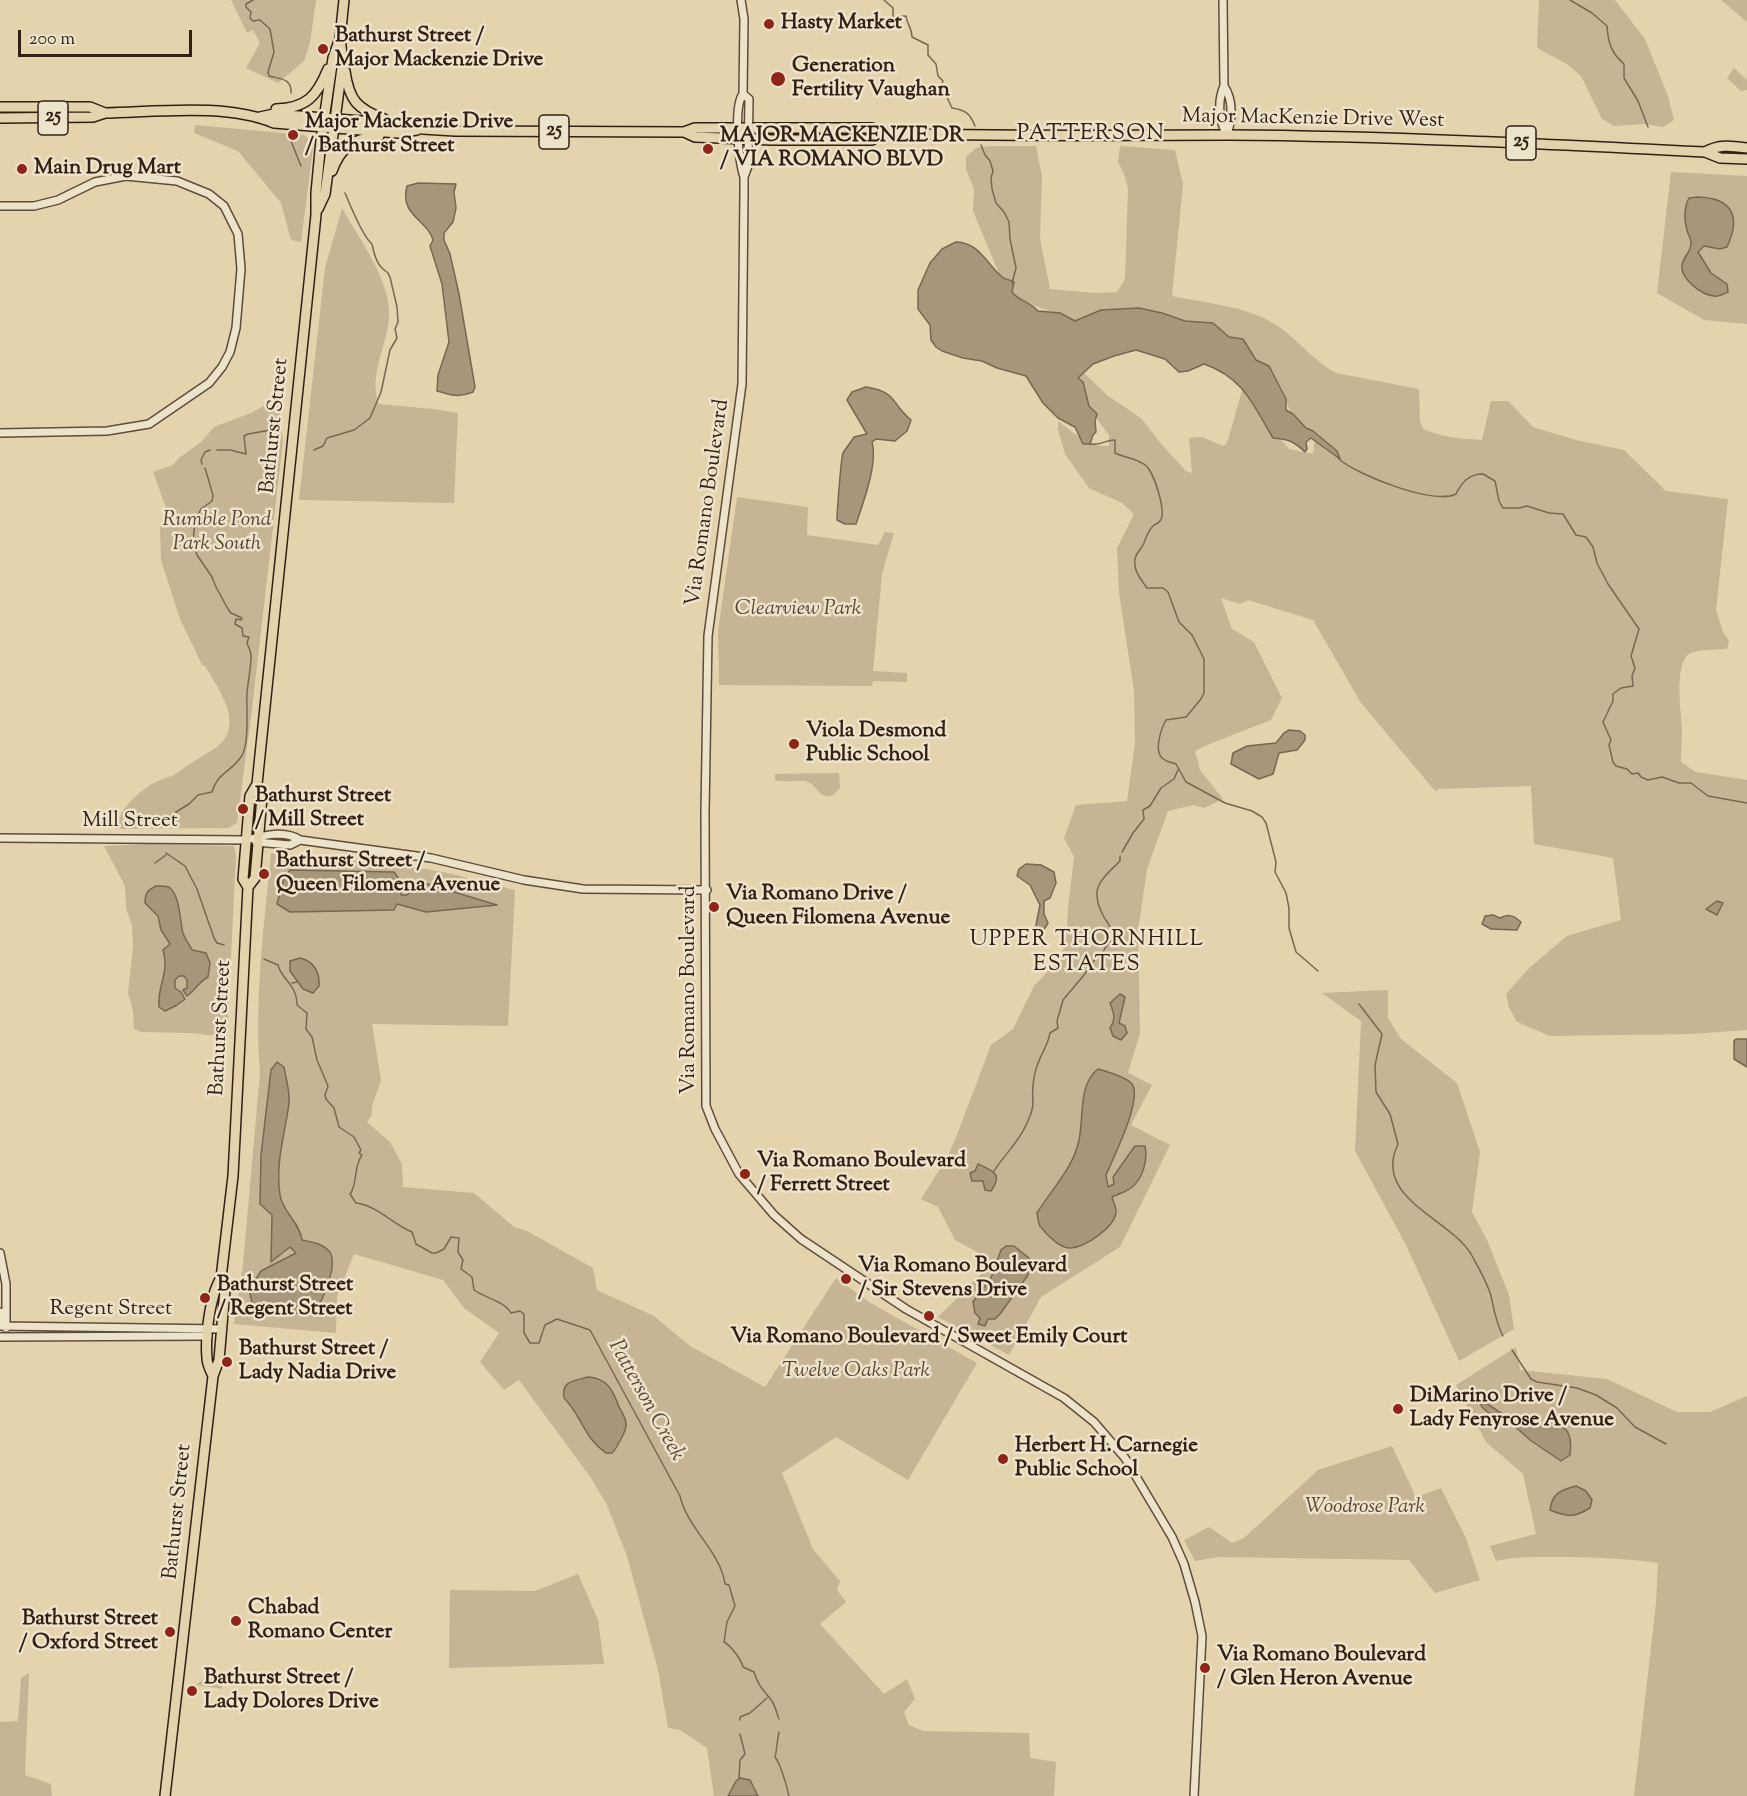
<!DOCTYPE html>
<html>
<head>
<meta charset="utf-8">
<style>
  body { margin:0 }
  #map { position:relative; width:1747px; height:1796px; overflow:hidden; background:#e3d4ae; font-family:"Sorts Mill Goudy",serif }
  canvas { display:block }
  .scale { position:absolute; left:18px; top:30px; width:174px; height:27px; box-sizing:border-box; border:3px solid #332015; border-top:0; padding-left:8px; font-size:18px; line-height:21px; white-space:nowrap; color:#332015; -webkit-text-stroke:4px #ede3ca; paint-order:stroke }
</style>
</head>
<body>
<div id="map">
<canvas width="1747" height="1796"></canvas>
<div class="scale">200 m</div>
</div>
<script>
const ctx = document.querySelector('canvas').getContext('2d');
ctx.lineJoin = 'round';
function fill(path, color) { ctx.fillStyle = color; ctx.fill(path, 'evenodd'); }
function trace(path, color, width, dash) { ctx.strokeStyle = color; ctx.lineWidth = width; ctx.lineCap = dash ? 'butt' : 'round'; ctx.setLineDash(dash || []); ctx.stroke(path); }
function label(font, color, halo, rows, align = 'center') {
  ctx.font = font + ' "Sorts Mill Goudy",serif'; ctx.lineWidth = 5; ctx.setLineDash([]); ctx.textBaseline = 'middle'; ctx.strokeStyle = halo; ctx.fillStyle = color; for (const [text, x, y, turn = 0] of rows) {
    ctx.save(); ctx.translate(x, y); ctx.rotate((+turn || 0) * Math.PI / 180); ctx.textAlign = isNaN(turn) ? turn : align; if (halo) ctx.strokeText(text, 0, 0); ctx.fillText(text, 0, 0); ctx.restore();
  }
}
const green = new Path2D(`
  M231 0H316L310 43 304 61 278 83 246 68 260 43 253 30 247 33Z
  M1539 0H1615L1645 39 1668 96 1674 120 1663 127 1645 124 1614 126 1602 119 1581 76 1567 64 1542 51 1537 47Z
  M1721 0H1747V22Z
  M1734 68 1747 80V90L1741 91 1727 78Z
  M195 125 304 135 311 141 313 149 301 242 291 240 281 203 238 151 194 133Z
  M990 146H1036L1042 176 1040 239 1050 289 1096 293 1117 292 1125 279 1128 188 1124 174 1118 162 1120 146 1175 150 1183 184 1172 296C1209 304 1251 306 1282 329 1301 343 1315 362 1336 373L1419 389 1420 421 1423 429C1441 437 1462 439 1482 440L1491 401H1508L1533 427 1576 440 1624 450 1666 491 1728 499 1716 610 1723 632 1729 641 1727 649C1716 650 1698 649 1689 654 1674 664 1681 713 1682 728 1682 739 1681 750 1681 762L1696 772 1747 780V1030L1692 1034 1550 1036 1517 1022 1509 1007 1506 994 1528 969 1567 936 1621 920 1613 858 1534 844 1531 786 1438 789 1436 792 1361 703 1313 620 1248 600 1240 604 1221 598 1232 629 1254 642 1282 698 1271 720 1212 743 1195 751 1200 770 1223 799 1204 808 1193 805 1168 811 1147 869 1138 931 1140 1033 1128 1073 1152 1085 1131 1125 1170 1145 1120 1247 1041 1297 1009 1355 938 1317 982 1273 984 1259 977 1252 955 1240 938 1207 921 1199 947 1158 958 1132 991 1045 1013 1029 1034 986 1058 961 1066 943 1068 908 1074 857 1064 838 1076 805 1127 801 1135 743 1134 691 1119 593 1117 548 1134 514 1122 503 1089 488 1065 454 1058 430V421C1074 433 1089 447 1109 446V435C1095 418 1084 399 1078 377L1082 371 1107 395 1142 419 1161 444 1186 471 1192 473 1189 438 1202 437 1223 446 1227 443 1243 387 1261 410 1268 425 1289 449 1313 454 1315 437 1294 422 1282 389 1274 376 1258 362 1074 321 1008 295 973 211 974 189 966 169V157L976 148Z
  M1671 172 1747 176V324L1704 320 1657 293Z
  M342 208C359 239 392 282 389 318 387 346 368 376 379 404L433 409 458 413 454 503 299 500 325 268Z
  M277 392 283 441 252 709 237 823 228 828 115 829C120 809 135 795 152 784 159 780 167 778 174 775 180 771 186 766 193 762 213 749 233 743 229 715 227 701 212 677 204 665H202L180 619 161 560 160 527 166 508 153 472 173 465 179 458 201 442 214 427 251 413 269 403Z
  M737 497 808 507 807 535 878 545 885 532 894 533 882 574 873 671 907 673V682L873 681 872 686 719 685 718 631Z
  M839 773 840 788C822 809 819 784 805 781 795 780 785 783 775 780V774Z
  M147 844 234 846 236 856 227 1037 191 1033 142 1032 134 1029 133 1011 128 993 133 947 132 925 126 908 125 886 104 846Z
  M271 853 396 864 448 873 515 890 508 1026 372 1024 381 1080 372 1106V1115L367 1122 390 1142 402 1164 403 1187 474 1193 514 1227 527 1231 593 1268 597 1290 654 1316 690 1346 765 1387 836 1278 869 1302 977 1363 908 1480 836 1437 782 1473 813 1549 840 1581 837 1590 846 1602 820 1624 884 1694 907 1679 915 1699 904 1712 909 1725 923 1731 1029 1733 1030 1758 1056 1762 1054 1796H714L707 1748 680 1730 668 1728 658 1670 627 1556 606 1503 591 1478 519 1380 504 1390 480 1362 499 1333 465 1309 443 1280 354 1254 337 1296 336 1333 234 1324 243 1264 260 1073C254 1000 264 926 271 853Z
  M1388 990V1018L1401 1039 1457 1083 1480 1152 1472 1212 1487 1240 1509 1295 1514 1329 1459 1361 1406 1245 1355 1151 1361 1021 1322 993Z
  M1516 1347 1520 1370 1607 1379 1677 1412H1710L1747 1396V1796H1634L1656 1603 1658 1563C1624 1558 1590 1557 1556 1557 1535 1557 1516 1556 1496 1561L1490 1546 1536 1534 1523 1474 1486 1442 1456 1385Z
  M1392 1446 1416 1497 1441 1488 1466 1538 1480 1580 1435 1593 1409 1560 1219 1557 1195 1561 1184 1540 1209 1527 1232 1543 1244 1538 1318 1470Z
  M578 1574 598 1620 604 1664 449 1668 450 1590 535 1591Z
  M29 1673 25 1775 51 1784 52 1796H0V1722L18 1721 21 1678Z
  M209 1675 223 1677 222 1689 196 1685Z`);
const water = new Path2D(`
  M418 183 456 184 454 192 456 208 453 222 444 233V240L450 254 459 294 475 387 473 392C459 398 450 395 437 391L438 375 449 342 442 284 430 246 433 240C428 220 399 216 407 186Z
  M1698 197C1731 198 1742 215 1727 247L1720 249 1704 246 1698 252 1711 273 1727 284 1728 292C1724 294 1719 297 1714 296 1702 295 1680 279 1682 265 1683 257 1691 252 1691 244 1692 239 1688 235 1687 230 1684 220 1684 207 1689 198Z
  M956 242C980 243 985 262 1001 276 1005 280 1009 279 1014 282L1012 292C1019 301 1030 302 1038 311L1060 313 1075 321 1101 310 1139 308 1162 313 1185 321 1213 323 1229 337 1243 339 1256 360 1269 366 1286 399V410L1293 414 1306 428 1313 431 1337 451 1340 459 1311 438 1306 442 1307 449 1305 452C1294 441 1287 439 1273 438 1253 405 1244 378 1204 364L1188 371 1179 372 1165 359 1136 350 1114 356 1093 364 1078 378 1083 382 1089 406 1097 414 1095 421 1096 432 1093 435 1090 444H1083L1075 427 1058 418 1043 403 1026 376 997 368 982 361 963 358 942 351 936 347 931 340 930 325 918 309V290L930 263 942 249Z
  M866 387C898 392 890 403 911 420L907 431 895 441 876 439 872 442C878 464 863 503 856 524H845L837 520C837 513 841 458 843 453 846 448 851 442 854 437L867 434 847 400 852 392Z
  M1289 730 1300 731 1305 735V740L1297 750 1279 753 1273 774 1259 779 1231 764 1233 753 1247 746 1276 743 1284 733Z
  M1026 864 1041 865 1054 872 1056 883 1050 898 1044 901V914L1048 923 1036 943V925L1040 905 1030 885 1017 876 1019 869Z
  M290 870 394 872 401 882V895H407L421 882 497 905 426 912 397 904 394 910 290 912 277 904 284 878Z
  M156 886C161 886 167 885 170 888 180 896 180 922 183 933 185 939 189 944 192 950L206 953 210 963 208 977C200 981 195 990 187 996L183 990 187 988V980L184 976H179L175 980V988L181 992 185 999 177 1005 165 1011 159 1007C157 985 170 973 163 950L170 944 161 930 158 916 145 903C145 893 148 890 156 886Z
  M1717 901 1723 903 1717 915 1706 909Z
  M1493 915 1500 918C1509 913 1514 916 1521 922L1517 930 1491 929 1482 924 1485 916Z
  M300 958C314 961 320 973 319 986L313 993 303 989 290 971V961Z
  M1120 994 1125 997 1119 1023 1125 1026 1127 1033 1121 1040 1113 1036 1110 1028C1116 1019 1114 1013 1110 1003Z
  M1736 1039H1747V1067L1734 1059V1041Z
  M277 1062 284 1067C286 1079 290 1091 289 1103 285 1135 275 1162 280 1195 282 1211 300 1223 302 1240 311 1242 321 1243 328 1250 340 1261 324 1295 318 1308L305 1313 259 1314 253 1307 249 1289 261 1271 296 1253 290 1247 271 1262 272 1215 260 1204 261 1155 271 1070Z
  M1098 1069C1107 1072 1125 1076 1132 1084 1143 1099 1113 1158 1106 1175L1108 1187 1114 1184 1113 1177 1135 1146H1145C1148 1160 1143 1179 1131 1188 1126 1192 1118 1194 1112 1197 1113 1201 1116 1207 1116 1211 1116 1227 1085 1247 1071 1248 1060 1249 1046 1234 1040 1226 1038 1223 1038 1217 1037 1213 1051 1190 1074 1167 1079 1140 1084 1118 1078 1084 1098 1069Z
  M978 1164C994 1171 1003 1174 991 1191L985 1190 983 1181H972L970 1173 975 1171Z
  M1006 1246H1014L1029 1258 1028 1275 1000 1314 995 1319H988L985 1326 978 1324 980 1318 975 1313 973 1302 991 1278 1001 1250Z
  M588 1377C607 1378 613 1390 619 1407 622 1412 626 1418 626 1424 627 1430 616 1449 612 1453H606C583 1437 582 1416 564 1398 561 1380 575 1381 588 1377Z
  M1479 1400C1493 1405 1506 1419 1517 1422 1540 1430 1576 1409 1570 1455L1561 1461 1530 1440 1510 1422 1492 1416 1482 1407Z
  M1576 1486 1586 1491 1592 1500 1590 1508C1574 1518 1567 1517 1550 1510 1552 1493 1561 1490 1576 1486Z
  M740 1778 750 1780 758 1796H728L736 1781Z`);
const stream = new Path2D(`
  M253 0 246 4V7L251 12 250 18 253 21 260 20 270 29 274 52 268 72 269 76C280 79 292 78 291 93
  M884 0 893 8V17L906 16C907 24 912 29 912 37L928 45V55L936 64 938 76 943 81 941 86 936 88V92L945 93 952 108C965 110 970 113 975 126
  M1570 0 1592 13 1607 26C1608 42 1611 53 1624 64V78L1638 101 1648 127
  M291 141 301 166
  M981 145 985 155 990 161 993 171 991 178 992 189 996 203 1004 212 1009 222 1010 239 1016 268 1012 283
  M1090 444C1102 446 1107 439 1115 440V453C1125 458 1137 458 1145 465 1154 471 1167 513 1160 521 1158 524 1155 524 1153 526 1148 531 1146 537 1144 543 1142 548 1136 553 1135 559 1133 571 1141 579 1147 588H1163L1168 592 1179 622 1192 635 1204 659V693L1201 699 1186 717 1166 720C1161 729 1154 750 1162 758 1166 762 1171 762 1176 764L1186 782 1225 803 1252 811 1262 817 1266 823 1276 862 1275 872 1286 893 1289 908V928L1296 952 1318 971
  M217 450H230L246 454 244 436 248 434 271 430 273 432 269 443 274 448
  M314 450 323 446 327 438 354 430 370 418 381 392 390 350 397 338 395 329 398 322 397 307 390 277C385 268 391 276 383 269 376 263 374 253 372 244 363 237 350 205 345 193
  M1339 459C1357 475 1433 505 1456 494 1462 482 1469 474 1483 474L1495 481 1499 501 1503 508H1519L1527 506 1549 513 1563 514 1576 535 1586 537 1593 547 1597 563 1608 584 1639 629 1631 656 1635 668 1632 676 1633 686 1621 688 1613 694V701L1603 722 1611 740 1609 745 1613 762 1616 766 1627 769 1632 774 1638 773 1641 777 1648 780 1662 777 1679 783H1691L1708 796 1747 803
  M202 464 201 460 205 452 210 450
  M165 826 168 817 189 804 198 795 212 792C219 771 229 774 241 757 250 744 246 709 247 693 248 681 251 669 251 656 251 652 249 648 247 643L249 637 243 636 242 628 235 624 236 619 241 620 242 618 231 613 228 609 216 587 212 577 197 555 193 543 195 520 201 509 212 501 213 495 205 468
  M1122 852 1133 833 1144 819 1143 810 1150 806 1161 788 1174 779 1178 770
  M166 853 185 866 197 889 214 938 217 943 224 945
  M155 863 166 855
  M264 959 278 965C281 979 297 984 297 1005L307 1013 306 1029 312 1037 317 1060 328 1086 325 1095 326 1099 334 1108 339 1127 354 1137 361 1150 359 1153 362 1155C353 1167 358 1184 350 1194L356 1203C378 1206 392 1224 412 1232L416 1244 432 1253H436L444 1249 451 1237 459 1238 458 1252 463 1260 461 1269 472 1277 474 1290C485 1298 504 1301 511 1313L520 1311 524 1314V1333L530 1343H539L545 1325 557 1319 590 1330 680 1496C687 1528 721 1552 725 1584L729 1585 735 1606 727 1622 724 1642C731 1646 741 1659 743 1667L754 1672C757 1684 764 1691 772 1701 775 1706 777 1714 779 1719
  M292 983 297 982
  M1359 1004 1382 1034 1375 1065 1376 1092 1390 1114 1398 1144C1372 1198 1449 1218 1471 1254 1478 1267 1487 1282 1491 1296 1494 1310 1496 1323 1503 1336
  M994 1171C1004 1155 1019 1142 1026 1125 1029 1119 1033 1111 1033 1103 1032 1091 1033 1078 1037 1066 1041 1054 1048 1045 1050 1033L1058 1028 1057 1021 1063 1000 1084 975 1095 959 1102 955 1105 948 1114 938C1113 929 1108 924 1104 917 1088 888 1101 880 1120 861V856
  M1512 1350 1531 1379 1537 1382 1577 1388 1596 1395 1617 1408 1635 1427 1666 1444
  M740 1720V1717L750 1713 767 1698
  M779 1732C777 1741 777 1749 775 1757 781 1765 787 1787 789 1796
  M739 1779 740 1760 745 1754 740 1734`);
const minor = new Path2D(`
  M741 0 744 19 743 94C733 107 739 162 744 177
  M1223 0 1224 86C1217 102 1219 121 1227 135
  M1224 86C1234 101 1232 119 1227 135
  M743 94 749 99 748 166 744 177V192L742 384 708 636 705 812 706 1106 715 1129 739 1174 774 1215 801 1239 906 1309 1064 1398 1094 1422 1125 1458 1172 1537 1184 1564 1195 1602 1202 1636 1194 1796
  M0 206H34L58 200 95 182 126 176 177 181 209 194 224 206 238 234 241 269 236 328 230 352 222 367 209 383 149 424 107 431 0 433
  M0 838 247 840C264 835 285 830 300 840L431 858 524 880 583 889 707 890
  M256 842 290 845 300 840
  M0 1253 6 1284V1328
  M0 1312 2 1326
  M0 1326 222 1329
  M0 1337 208 1336`);
const major = new Path2D(`
  M345 71C349 100 357 109 384 119
  M0 107H90L105 113
  M276 109C307 108 317 96 328 69
  M260 117 274 114 399 124 423 129 455 131 684 132 695 137 772 140H872L883 133
  M0 118 93 117 105 113C156 112 226 103 274 123L398 133 417 130
  M684 132 695 128H872L883 133C998 137 1113 135 1228 135 1387 136 1546 144 1705 152L1720 158 1747 159
  M1705 152C1719 144 1732 146 1747 148
  M332 171C341 146 353 139 379 136
  M318 209 325 194 343 60 340 40
  M248 887 255 878 262 797 257 784
  M213 1376C210 1370 207 1364 207 1358 205 1336 210 1295 221 1278L233 1176 248 887 243 879 250 796 257 784 316 215V193L321 140 333 58 340 38 344 0
  M165 1796 213 1376 219 1360 225 1290 221 1278`);
const markers = [
  [769,24,6,"#8f2418"],
  [323,49,6,"#8f2418"],
  [778,79,8,"#8f2418"],
  [293,135,6,"#8f2418"],
  [708,149,6,"#8f2418"],
  [22,169,6,"#8f2418"],
  [794,744,6,"#8f2418"],
  [243,809,6,"#8f2418"],
  [264,874,6,"#8f2418"],
  [714,907,6,"#8f2418"],
  [745,1174,6,"#8f2418"],
  [846,1279,6,"#8f2418"],
  [205,1298,6,"#8f2418"],
  [929,1316,6,"#8f2418"],
  [227,1362,6,"#8f2418"],
  [1398,1409,6,"#8f2418"],
  [1003,1459,6,"#8f2418"],
  [236,1621,6,"#8f2418"],
  [170,1632,6,"#8f2418"],
  [1205,1668,6,"#8f2418"],
  [192,1691,6,"#8f2418"]
];
const shields = [
  [53,118,30],
  [554,132,30],
  [1521,143,30]
];
const shieldNames = [
  ["25",53,118],
  ["25",554,132],
  ["25",1521,143]
];
const poiNames = [
  ["Hasty Market",781,24],
  ["Bathurst Street /",335,37],
  ["Major Mackenzie Drive",335,61],
  ["Generation",792,67],
  ["Fertility Vaughan",792,91],
  ["Major Mackenzie Drive",305,123],
  ["/ Bathurst Street",305,147],
  ["MAJOR MACKENZIE DR",720,137],
  ["/ VIA ROMANO BLVD",720,161],
  ["Main Drug Mart",34,169],
  ["Viola Desmond",806,732],
  ["Public School",806,756],
  ["Bathurst Street",255,797],
  ["/ Mill Street",255,821],
  ["Bathurst Street /",276,862],
  ["Queen Filomena Avenue",276,886],
  ["Via Romano Drive /",726,895],
  ["Queen Filomena Avenue",726,919],
  ["Via Romano Boulevard",757,1162],
  ["/ Ferrett Street",757,1186],
  ["Via Romano Boulevard",858,1267],
  ["/ Sir Stevens Drive",858,1291],
  ["Bathurst Street",217,1286],
  ["/ Regent Street",217,1310],
  ["Via Romano Boulevard / Sweet Emily Court",929,1338,"center"],
  ["Bathurst Street /",239,1350],
  ["Lady Nadia Drive",239,1374],
  ["DiMarino Drive /",1410,1397],
  ["Lady Fenyrose Avenue",1410,1421],
  ["Herbert H. Carnegie",1015,1447],
  ["Public School",1015,1471],
  ["Chabad",248,1609],
  ["Romano Center",248,1633],
  ["Bathurst Street",158,1620,"right"],
  ["/ Oxford Street",158,1644,"right"],
  ["Via Romano Boulevard",1217,1656],
  ["/ Glen Heron Avenue",1217,1680],
  ["Bathurst Street /",204,1679],
  ["Lady Dolores Drive",204,1703]
];
const streetNames = [
  ["Major MacKenzie Drive West",1313,120,1],
  ["Bathurst Street",276,426,-84],
  ["Via Romano Boulevard",709,503,-82],
  ["Mill Street",130,822],
  ["Via Romano Boulevard",690,990,-90],
  ["Bathurst Street",222,1028,-87],
  ["Regent Street",111,1310],
  ["Bathurst Street",179,1512,-84]
];
const parkNames = [
  ["Rumble Pond",217,521],
  ["Park South",217,545],
  ["Clearview Park",798,610],
  ["Twelve Oaks Park",856,1372],
  ["Woodrose Park",1365,1508]
];
const neighbourhoodNames = [
  ["PATTERSON",1091,135],
  ["UPPER THORNHILL",1087,941],
  ["ESTATES",1087,966]
];
const waterNames = [
  ["Patterson Creek",645,1401,61]
];
fill(green, '#c5b594');
fill(water, '#a7977a');
trace(water, '#796752', 1.5);
trace(stream, '#796752', 1.5);
trace(minor, '#5f4d3b', 10);
trace(major, '#332015', 12);
trace(minor, '#ede3ca', 7);
trace(major, '#e3d4ae', 9);
for (const [x, y, r, color] of markers) { const dot = new Path2D(); dot.arc(x, y, r, 0, 2 * Math.PI); ctx.fillStyle = color; ctx.fill(dot); trace(dot, '#ede3ca', 2); }
for (const [x, y, w] of shields) { const box = new Path2D(); box.roundRect(x - w / 2, y - 17, w, 34, 4.5); ctx.fillStyle = '#ede3ca'; ctx.fill(box); trace(box, '#332015', 1.5); }
label('bold 20px', '#332015', null, shieldNames);
label('bold 21px', '#332015', '#ede3ca', poiNames, 'left');
label('21px', '#332015', '#ede3ca', streetNames);
label('italic 21px', '#584535', '#ede3ca', parkNames);
ctx.letterSpacing = '1.5px';
label('22px', '#332015', '#ede3ca', neighbourhoodNames);
ctx.letterSpacing = '0px';
label('italic 22px', '#5c4a38', '#ede3ca', waterNames);
</script>
</body>
</html>
